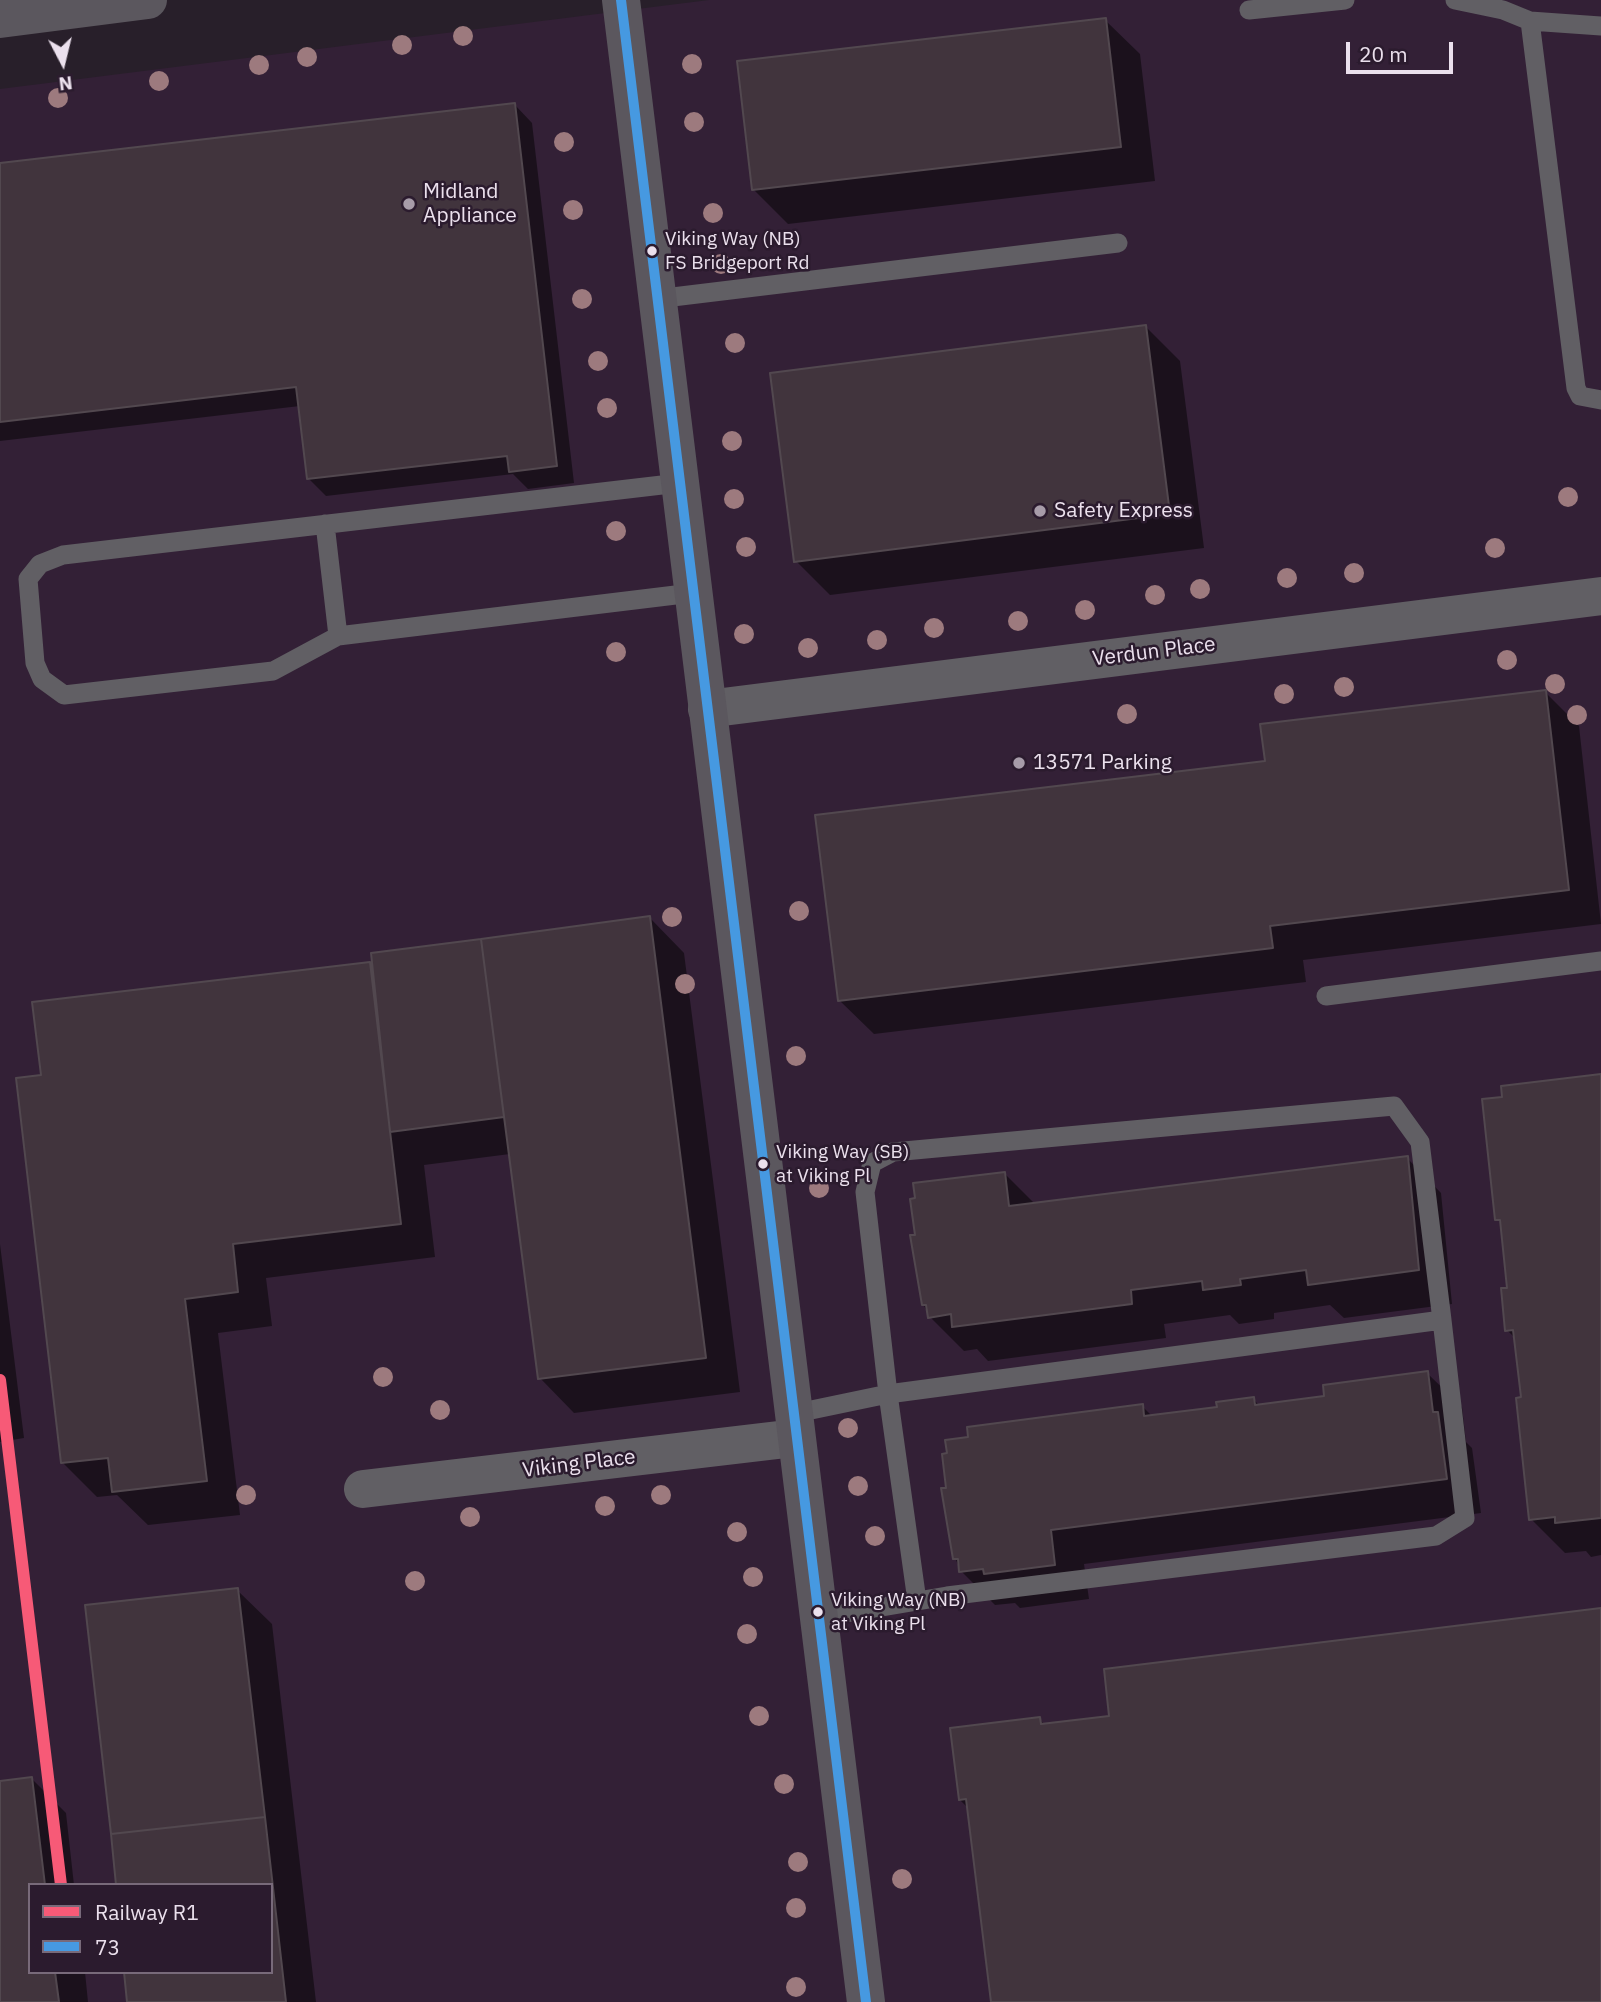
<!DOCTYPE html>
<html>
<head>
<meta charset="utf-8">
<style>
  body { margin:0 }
  #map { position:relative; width:1601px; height:2002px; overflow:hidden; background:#281f2a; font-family:"IBM Plex Sans",sans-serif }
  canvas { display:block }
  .legend { position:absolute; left:28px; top:1883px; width:245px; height:91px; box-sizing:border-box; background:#2b1b2e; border:2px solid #786a7a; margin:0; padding:9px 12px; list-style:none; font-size:21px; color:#ebe0ed }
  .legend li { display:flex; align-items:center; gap:14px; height:35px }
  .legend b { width:35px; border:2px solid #786a7a }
  .north { position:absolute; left:28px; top:28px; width:70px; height:70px; -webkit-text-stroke:5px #2b1b2e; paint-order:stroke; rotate:173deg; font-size:19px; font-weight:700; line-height:28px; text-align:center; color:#ebe0ed }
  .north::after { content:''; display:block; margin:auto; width:24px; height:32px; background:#ebe0ed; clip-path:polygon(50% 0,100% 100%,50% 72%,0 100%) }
  .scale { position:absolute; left:1346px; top:42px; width:107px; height:32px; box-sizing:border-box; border:4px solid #ebe0ed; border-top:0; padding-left:9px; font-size:21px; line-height:24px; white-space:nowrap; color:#ebe0ed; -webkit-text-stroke:5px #2b1b2e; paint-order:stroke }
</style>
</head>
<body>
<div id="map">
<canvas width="1601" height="2002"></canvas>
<ul class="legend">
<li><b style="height:9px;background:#f75a77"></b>Railway R1</li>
<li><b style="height:9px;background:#4699e1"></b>73</li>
</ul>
<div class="north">N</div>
<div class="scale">20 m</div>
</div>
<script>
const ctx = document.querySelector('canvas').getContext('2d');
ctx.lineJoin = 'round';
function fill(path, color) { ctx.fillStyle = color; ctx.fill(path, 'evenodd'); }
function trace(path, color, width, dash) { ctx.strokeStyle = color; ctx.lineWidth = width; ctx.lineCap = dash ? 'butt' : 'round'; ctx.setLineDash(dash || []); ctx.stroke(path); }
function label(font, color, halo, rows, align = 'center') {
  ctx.font = font + ' "IBM Plex Sans",sans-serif'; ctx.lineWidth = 5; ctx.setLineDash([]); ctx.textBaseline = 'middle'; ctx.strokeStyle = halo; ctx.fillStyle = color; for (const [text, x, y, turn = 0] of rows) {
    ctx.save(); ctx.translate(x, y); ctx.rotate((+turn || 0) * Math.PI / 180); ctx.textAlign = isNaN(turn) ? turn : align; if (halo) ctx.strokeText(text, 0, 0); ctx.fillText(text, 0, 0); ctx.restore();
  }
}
const built = new Path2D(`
  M709 0H1601V2002H0V89ZM30 1885H271V1972H30Z`);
const shadow = new Path2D(`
  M1105 20 1140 54 1155 181 788 224 753 189Z
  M515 105 532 123 574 483 528 489 513 474 326 496 308 478 300 406 0 441V165Z
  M1146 327 1180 361 1204 548 830 595 796 561Z
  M1545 692 1579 726 1601 924 1303 960 1306 982 874 1034 839 1000Z
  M650 918 684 953 740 1392 574 1413 540 1378 510 1154 424 1165 435 1257 266 1278 272 1326 218 1333 240 1515 148 1525 117 1495 97 1497 63 1463 43 1077 34 1003 372 963V954Z
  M1601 1076V1555L1591 1557 1586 1551 1565 1553 1531 1519 1516 1339 1507 1330 1509 1289 1502 1224 1497 1219 1504 1098Z
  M1407 1158 1441 1193 1452 1304 1344 1318 1330 1305 1274 1313V1319L1239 1324 1230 1315 1164 1324 1166 1338 988 1361 977 1349 964 1351 930 1317 923 1304 917 1236 1004 1173 1035 1204Z
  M0 1244 24 1438 0 1442Z
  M1427 1373 1462 1407 1466 1442 1472 1448 1481 1513 1084 1564 1089 1599 1020 1608 1015 1603 995 1605 961 1571 955 1558 943 1490 1142 1406 1153 1417 1219 1408 1253 1399 1260 1406 1326 1397Z
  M237 1590 272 1624 316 2002H128L271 1972V1885H116L86 1607Z
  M1601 1610V2002H993L969 1809 960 1800 1039 1719 1046 1726 1111 1718Z
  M32 1779 66 1813 74 1885H30V1972H85L88 2002H0V1783Z`);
const building = new Path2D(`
  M1106 18 1121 147 752 190 737 61Z
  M515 103 557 466 509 472 507 456 307 479 296 387 0 422V163Z
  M1146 325 1170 514 794 562 770 373Z
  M1546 690 1569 890 1270 926 1273 948 838 1001 815 815 1265 761 1260 724Z
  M650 916 706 1358 538 1379 481 939Z
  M481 939 504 1117 390 1132 371 953Z
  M370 962 401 1224 233 1244 238 1292 185 1299 207 1481 112 1492 108 1458 61 1463 16 1078 41 1075 32 1002Z
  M1601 1074V1518L1555 1523V1517L1529 1520 1516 1398 1521 1397 1513 1330 1505 1331 1501 1288H1507L1500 1220H1495L1482 1099 1502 1097 1501 1086Z
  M1408 1156 1419 1270 1308 1285 1306 1270 1240 1279 1241 1285 1203 1290 1202 1281 1131 1290 1132 1304 952 1327 951 1314 928 1318 926 1305H922L910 1235H915L910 1199 915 1198 913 1183 1005 1172 1009 1206Z
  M1428 1371 1433 1412H1438L1447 1479 1051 1530 1055 1565 984 1574 983 1569 959 1572 958 1559H953L941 1488H946L942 1454 947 1453 945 1440 968 1437 967 1427 1143 1404 1144 1416 1217 1407 1216 1402 1254 1397 1255 1405 1324 1396 1323 1385Z
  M238 1588 265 1817 111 1834 85 1605Z
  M1601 1608V2002H991L966 1799 959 1800 950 1728 1040 1717 1041 1724 1109 1716 1104 1669Z
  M32 1777 45 1885H30V1972H55L59 2002H0V1781Z
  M265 1817 286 2002H127L124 1972H271V1885H116L111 1834Z`);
const lane = new Path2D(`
  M1455 0 1503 10 1530 21 1576 388 1580 396 1601 400
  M1249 10 1345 0
  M1530 21 1601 26
  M656 299 1118 243
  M679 483 63 555 40 564 28 579 35 663 42 679 64 695 273 671 338 636 692 593
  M325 524 338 636
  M1326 996 1601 961
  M792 1414 888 1394 1442 1320 1465 1518 1436 1536 947 1596 817 1618
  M917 1601 888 1394 865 1192 872 1163 893 1152 1394 1106 1420 1142 1442 1320`);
const street = new Path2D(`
  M707 709 1601 596
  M363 1489 795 1438`);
const secondary = new Path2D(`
  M621 0 866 2002
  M0 19 148 0`);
const bus1 = new Path2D(`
  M621 0 866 2002`);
const rail1 = new Path2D(`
  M0 1380 61 1885`);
const trees = [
  [463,36],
  [402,45],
  [307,57],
  [692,64],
  [259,65],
  [159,81],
  [58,98],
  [694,122],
  [564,142],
  [573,210],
  [713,213],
  [721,264],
  [582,299],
  [735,343],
  [598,361],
  [607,408],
  [732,441],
  [1568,497],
  [734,499],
  [616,531],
  [746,547],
  [1495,548],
  [1354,573],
  [1287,578],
  [1200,589],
  [1155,595],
  [1085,610],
  [1018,621],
  [934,628],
  [744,634],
  [877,640],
  [808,648],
  [616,652],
  [1507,660],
  [1555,684],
  [1344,687],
  [1284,694],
  [1127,714],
  [1577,715],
  [799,911],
  [672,917],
  [685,984],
  [796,1056],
  [819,1188],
  [383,1377],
  [440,1410],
  [848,1428],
  [858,1486],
  [246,1495],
  [661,1495],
  [605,1506],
  [470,1517],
  [737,1532],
  [875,1536],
  [753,1577],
  [415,1581],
  [747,1634],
  [759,1716],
  [784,1784],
  [798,1862],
  [902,1879],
  [796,1908],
  [796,1987]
];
const markers = [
  [409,204,7,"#a79ca9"],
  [652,251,6,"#ebe0ed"],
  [1040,511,7,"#a79ca9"],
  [1019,763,7,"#a79ca9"],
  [763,1164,6,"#ebe0ed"],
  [818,1612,6,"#ebe0ed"]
];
const busNames = [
  ["Viking Way (NB)",665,240],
  ["FS Bridgeport Rd",665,264],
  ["Viking Way (SB)",776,1153],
  ["at Viking Pl",776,1177],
  ["Viking Way (NB)",831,1601],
  ["at Viking Pl",831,1625]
];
const poiNames = [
  ["Midland",423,192],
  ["Appliance",423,216],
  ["Safety Express",1054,511],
  ["13571 Parking",1033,763]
];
const streetNames = [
  ["Verdun Place",1154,652,-7],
  ["Viking Place",579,1464,-7]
];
fill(built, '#332036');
fill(shadow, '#0007');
fill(building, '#41343d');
trace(building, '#52484f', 2);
trace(lane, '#615f64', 19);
trace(street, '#615f64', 38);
trace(secondary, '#5b575e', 38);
trace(bus1, '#4699e1', 10);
trace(rail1, '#f75a77', 12);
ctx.fillStyle = '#9d7a7e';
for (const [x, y] of trees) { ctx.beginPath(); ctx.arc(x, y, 10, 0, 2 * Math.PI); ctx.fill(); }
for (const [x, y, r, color] of markers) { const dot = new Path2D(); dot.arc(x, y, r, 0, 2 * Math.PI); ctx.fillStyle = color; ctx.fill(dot); trace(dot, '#2b1b2e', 2.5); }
label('19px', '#ebe0ed', '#2b1b2e', busNames, 'left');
label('21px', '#ebe0ed', '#2b1b2e', poiNames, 'left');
label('21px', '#ebe0ed', '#2b1b2e', streetNames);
</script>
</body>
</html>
